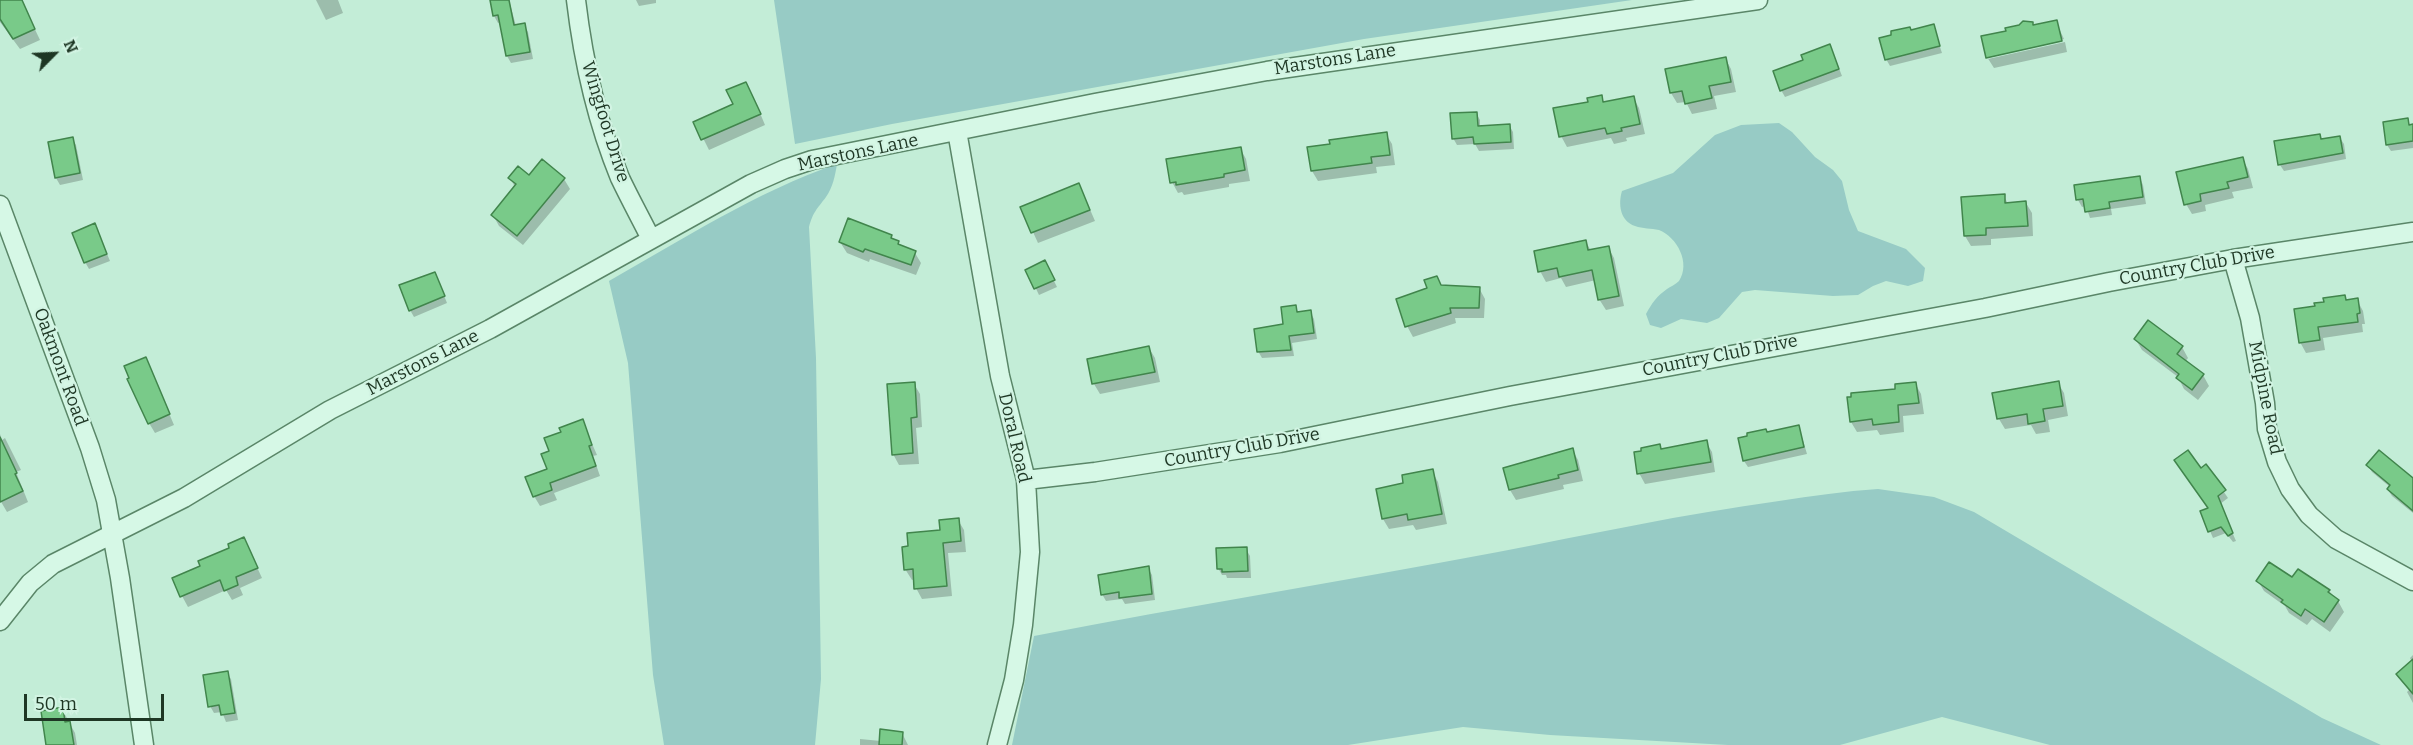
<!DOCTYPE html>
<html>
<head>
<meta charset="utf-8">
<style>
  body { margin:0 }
  #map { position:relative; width:2413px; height:745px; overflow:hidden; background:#c3edd7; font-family:Bitter,serif }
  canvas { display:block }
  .north { position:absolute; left:24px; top:24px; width:60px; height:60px; -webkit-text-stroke:4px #d2f4e3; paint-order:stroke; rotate:66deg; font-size:16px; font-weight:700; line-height:24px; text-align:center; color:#1e3724 }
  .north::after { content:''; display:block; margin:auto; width:21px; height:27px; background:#1e3724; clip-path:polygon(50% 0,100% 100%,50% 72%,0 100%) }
  .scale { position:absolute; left:24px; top:694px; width:140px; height:27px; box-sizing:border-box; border:3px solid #1e3724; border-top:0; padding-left:8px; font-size:18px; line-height:21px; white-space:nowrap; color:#1e3724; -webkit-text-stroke:4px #d2f4e3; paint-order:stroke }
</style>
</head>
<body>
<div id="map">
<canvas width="2413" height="745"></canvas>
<div class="north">N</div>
<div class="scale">50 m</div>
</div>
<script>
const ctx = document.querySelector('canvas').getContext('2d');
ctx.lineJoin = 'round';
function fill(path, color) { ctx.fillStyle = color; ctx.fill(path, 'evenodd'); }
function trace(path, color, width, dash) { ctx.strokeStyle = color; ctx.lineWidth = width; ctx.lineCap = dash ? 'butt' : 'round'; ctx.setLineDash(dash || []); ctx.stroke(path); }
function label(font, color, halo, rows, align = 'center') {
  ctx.font = font + ' Bitter,serif'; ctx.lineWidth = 4.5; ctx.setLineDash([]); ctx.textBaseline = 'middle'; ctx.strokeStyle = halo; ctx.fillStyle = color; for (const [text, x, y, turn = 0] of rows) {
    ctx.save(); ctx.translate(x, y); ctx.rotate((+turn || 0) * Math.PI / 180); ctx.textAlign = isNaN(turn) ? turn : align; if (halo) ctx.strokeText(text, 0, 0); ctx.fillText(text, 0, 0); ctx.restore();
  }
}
const green = new Path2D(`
  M774 0H1632L1364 39 892 124 795 144Z
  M1779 123 1792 132 1815 157 1833 170 1842 181 1849 210 1858 231 1906 249 1925 268 1923 281 1908 286 1886 281 1873 286 1858 295 1833 296 1755 290 1742 292 1719 318 1707 323 1681 319 1661 328 1650 325 1646 314C1652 303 1657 296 1667 289 1670 287 1676 284 1679 281 1691 263 1677 237 1659 230 1651 228 1643 229 1635 226 1620 221 1618 204 1622 191L1673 173 1715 135 1741 125Z
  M837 164C835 176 833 187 826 197 817 209 813 212 809 227L816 358 821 679 815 745H664L653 675 628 363 609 281C683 239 756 192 837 164Z
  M1878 489 1934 497 1974 512 2322 718 2381 745H2050L1942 717 1840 745H1728L1550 735 1463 727 1348 745H1012L1034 636C1188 606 1343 581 1498 552 1591 534 1684 514 1779 501 1812 496 1845 491 1878 489Z`);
const shadow = new Path2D(`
  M0 0H21L40 40 20 49 0 22Z
  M316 0H338L343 13 326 20Z
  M491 0H509L516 26 524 25 528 32 533 59 511 63 507 56 501 22 498 23 494 16Z
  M636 0H656V3L639 6Z
  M2023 22 2032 24 2034 27 2056 22 2064 39 1988 56V59L2065 42 2067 52 1994 68 1987 57 1983 37 2008 32 2007 29 2020 26Z
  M1933 26 1942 53 1890 66 1886 59 1911 31Z
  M1833 53 1842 76 1785 97 1781 90Z
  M1725 58 1731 69 1736 92 1714 96 1717 109 1692 114 1686 102 1677 103 1671 93 1667 70Z
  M752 94 765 125 709 150 695 122 735 105Z
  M1601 97 1605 103 1633 97 1639 108 1645 134 1626 138 1627 141 1614 144 1611 138 1567 147 1561 136Z
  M1476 113 1480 120V127L1509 125 1513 132 1514 149 1479 151 1475 144 1457 145 1453 138Z
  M2407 120 2411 126H2413V148L2391 151 2387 145Z
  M1386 134 1392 144 1395 165 1376 167 1377 173 1318 181 1312 171Z
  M2319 135 2322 140 2340 138 2344 144 2346 159 2284 171 2280 165Z
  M72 138 76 145 83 180 60 185 56 178Z
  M1240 148 1246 159 1250 181 1229 184V187L1184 195 1182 192 1178 193 1172 182Z
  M2242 158 2248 169 2253 188 2232 192 2234 198 2205 205 2206 211 2192 214 2186 204Z
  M529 177 564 179 570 189 523 245 499 226 493 215 515 187 510 178Z
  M2140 178 2143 185 2146 204 2111 209 2112 215 2090 218 2086 206 2082 207 2078 200 2076 187Z
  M1079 184 1095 221 1038 243 1022 208Z
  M2004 196 2008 204 2026 203 2032 213 2033 236 1991 239V245L1971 246 1965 236Z
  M95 225 110 261 89 269 85 262Z
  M891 236 900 246 915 253 921 263 916 275 870 259 869 262 847 253 840 242Z
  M1586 242 1591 251 1608 247 1614 258 1624 306 1606 310 1599 299 1596 280 1566 287 1561 278 1546 282 1540 271Z
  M1048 269 1057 287 1039 295 1027 270Z
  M435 273 447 303 414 317 410 310Z
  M1437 277 1442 287 1479 288 1485 299 1484 318H1455L1456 323 1413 337 1407 326Z
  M2345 297 2347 302 2357 300 2363 311 2365 324H2362L2363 332 2323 338 2325 350 2306 353 2300 342Z
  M1295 307 1299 313 1310 312 1314 319 1317 339 1292 343 1294 356 1262 358 1258 351 1285 326Z
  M2136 340 2182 347 2188 358 2185 362 2203 375 2209 386 2198 400 2184 389 2178 377 2142 350Z
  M1149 348 1155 358 1160 382 1100 394 1094 384Z
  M146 359 174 425 155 433 149 423Z
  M1915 383 1921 394 1924 414 1903 416 1904 432 1880 435 1877 430 1857 432 1851 422 1897 390Z
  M2058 383 2064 393 2068 416 2048 420 2050 432 2036 434 2031 425 2005 429 1999 419 1994 394Z
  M914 384 920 394 922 427 916 428 919 464 899 465 893 454Z
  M582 421 597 455 593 456 600 476 554 493 557 500 540 506 534 496 549 470 551 452 563 433Z
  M1799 427 1807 454 1748 467 1744 461Z
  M0 434 2 440 5 438 21 470 16 472 28 502 7 512 0 500Z
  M1706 442 1712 452 1715 472 1645 484 1639 473 1659 446 1662 450Z
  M1572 449 1578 460 1583 481 1563 485 1564 489 1516 500 1510 490Z
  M2368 465 2413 480V513L2392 496 2388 490 2390 487 2372 472Z
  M2206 466 2228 498 2220 504 2236 541 2233 542 2226 533 2213 538 2210 531 2209 509 2201 470Z
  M1432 471 1438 482 1447 524 1416 530 1413 525 1389 529 1383 519 1378 490 1405 484Z
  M958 520 964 530 966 552 948 553 952 596 922 599 916 588 915 579 912 580 905 569 942 531Z
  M244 539 262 578 240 588 243 595 232 600 226 590 188 607 182 596 202 567Z
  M1246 549 1250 556 1251 578H1227L1226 575H1222L1218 568Z
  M1148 568 1152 575 1155 600 1125 604 1122 599 1106 601 1102 594Z
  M2292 580 2329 591 2338 601 2344 612 2330 632 2312 619 2307 625 2289 613 2285 606 2264 591 2258 581Z
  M2413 655V703L2407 692 2409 690 2398 674 2412 662 2410 658Z
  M227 673 231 679 238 720 226 722 222 712 214 713 210 706Z
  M62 709 75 733 77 745H48Z
  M902 733 908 745H860V739L881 741Z`);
const building = new Path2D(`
  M0 0H22L35 29 13 39 0 19Z
  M490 0H509L514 25 525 23 530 52 506 56 498 15 493 16Z
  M2057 20 2062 41 1986 58 1981 36 2006 31 2005 28 2019 25 2023 21 2033 22V25Z
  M1934 24 1940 46 1885 60 1879 38 1891 35V31L1910 27 1911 30Z
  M1830 44 1839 69 1780 91 1773 71 1803 60 1801 55Z
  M1726 57 1731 82 1709 86 1712 98 1685 104 1682 91 1670 93 1665 69Z
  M746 82 761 114 701 140 693 122 733 104 726 90Z
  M1602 95 1603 102 1634 96 1640 124 1621 128 1622 131 1607 134 1605 128 1559 137 1553 108 1588 102 1587 98Z
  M1477 112 1478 126 1510 124 1511 142 1474 144 1473 137 1452 139 1450 113Z
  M2408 118 2409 125 2413 124V141L2386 145 2383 122Z
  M1387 132 1390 155 1371 157 1372 163 1311 171 1307 147 1330 144 1329 140Z
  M2320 134 2321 139 2340 136 2343 153 2278 165 2274 141Z
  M73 137 80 173 55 178 48 142Z
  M1241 147 1245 170 1224 174V177L1176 185V182L1170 183 1166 159Z
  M2243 157 2248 177 2227 182 2229 188 2200 194 2201 201 2184 205 2176 172Z
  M542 159 565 178 517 236 491 215 516 184 508 178 518 166 529 175Z
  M2140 176 2143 197 2109 202 2110 208 2085 212 2083 199 2076 200 2074 185Z
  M1079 183 1090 210 1031 233 1020 207Z
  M2005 194V203L2026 201 2028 226 1986 228V235L1964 236 1961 197Z
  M848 218 892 235 891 238 899 241 898 244 916 251 911 265 865 249 863 252 839 242Z
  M95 223 107 254 84 263 72 233Z
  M1586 240 1588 250 1609 246 1619 296 1598 300 1592 270 1559 277 1557 268 1538 272 1534 251Z
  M1045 260 1055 280 1034 289 1025 270Z
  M435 272 445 296 409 311 399 285Z
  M1437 276 1441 285 1480 287 1479 308H1450L1451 313 1405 327 1396 299 1427 288 1424 280Z
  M2345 295 2346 300 2358 298 2360 313 2357 314 2358 322 2318 327 2320 340 2299 343 2294 309 2315 306 2314 303 2324 302 2323 298Z
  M1296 305 1297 312 1311 310 1314 333 1289 336 1291 350 1257 352 1254 329 1283 324 1281 307Z
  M2148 320 2183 346 2177 354 2204 374 2192 390 2176 378 2179 374 2134 339Z
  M1149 346 1155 372 1092 384 1087 359Z
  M146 357 170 414 148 424 127 379 129 378 124 366Z
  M2059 381 2063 406 2043 409 2045 421 2028 424 2027 414 1997 419 1992 393Z
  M915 382 917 417 911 418 913 453 892 455 887 384Z
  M1916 382 1919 403 1898 405 1899 422 1873 425 1872 419 1850 422 1847 397H1851V393L1895 389V384Z
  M583 419 592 445 589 446 596 466 550 483 552 490 533 497 525 477 547 469 541 454 549 451 544 438 561 432 559 428Z
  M1799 425 1804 447 1743 461 1738 438 1747 436V433L1766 429 1767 432Z
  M0 437 17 473 15 474 23 491 0 502Z
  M1707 440 1711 462 1637 474 1634 452 1641 451V448L1660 444 1661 449Z
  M1573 448 1578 470 1558 475 1559 478 1509 490 1503 468Z
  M2188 450 2201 468 2206 464 2226 490 2218 496 2233 533 2228 536 2221 527 2208 532 2200 511 2208 508 2174 460Z
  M2379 450 2413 478V511L2387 489 2390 485 2366 465Z
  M1433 469 1442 514 1408 520 1407 514 1382 519 1376 489 1403 483 1402 475Z
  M959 518 961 541 943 543 947 586 914 589 913 569 904 570 902 547 908 546 907 533 940 530 939 520Z
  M244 537 258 568 236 577 238 585 224 591 220 580 180 597 172 578 200 566 198 561 229 548 228 544Z
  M1247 547 1248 571 1222 572V569H1217L1216 548Z
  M2269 562 2292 577 2298 569 2330 590 2328 592 2339 600 2324 622 2305 609 2301 616 2281 602 2283 600 2256 581Z
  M1149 566 1152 594 1119 598V592L1101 595 1098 575Z
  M2413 659V694L2396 674Z
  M228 671 235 713 221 715 219 705 208 707 203 675Z
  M63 707 65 722 70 721 74 745H46L41 711Z
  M880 729 903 732 902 745H879Z`);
const street = new Path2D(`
  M576 0C583 59 597 122 620 178 630 199 641 219 651 239
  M957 131 1000 376 1026 480 1030 552 1023 625 1014 680 997 745
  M0 205 90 448 106 500 120 578 144 745
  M2233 259 2250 318 2265 403 2267 429 2277 462 2290 489 2309 515 2336 539 2413 581
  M1026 480 1095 472 1280 443 1510 396 1985 308 2109 282 2233 259 2413 232
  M0 621 30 583 53 564 184 498 330 410 490 329 751 184 785 169 812 160 1095 103 1267 71 1758 0`);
const streetNames = [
  ["Marstons Lane",1335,60,-9],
  ["Wingfoot Drive",605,122,73],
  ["Marstons Lane",858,153,-12],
  ["Country Club Drive",2197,266,-10],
  ["Country Club Drive",1720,356,-11],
  ["Marstons Lane",423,363,-27],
  ["Oakmont Road",60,367,70],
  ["Midpine Road",2265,398,79],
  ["Doral Road",1014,438,77],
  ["Country Club Drive",1242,448,-10]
];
fill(green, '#97cbc5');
fill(shadow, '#0003');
fill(building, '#79ca89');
trace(building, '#41854c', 1.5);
trace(street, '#5a8668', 21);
trace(street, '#d6f8e6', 18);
label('18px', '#1e3724', '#d2f4e3', streetNames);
</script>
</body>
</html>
